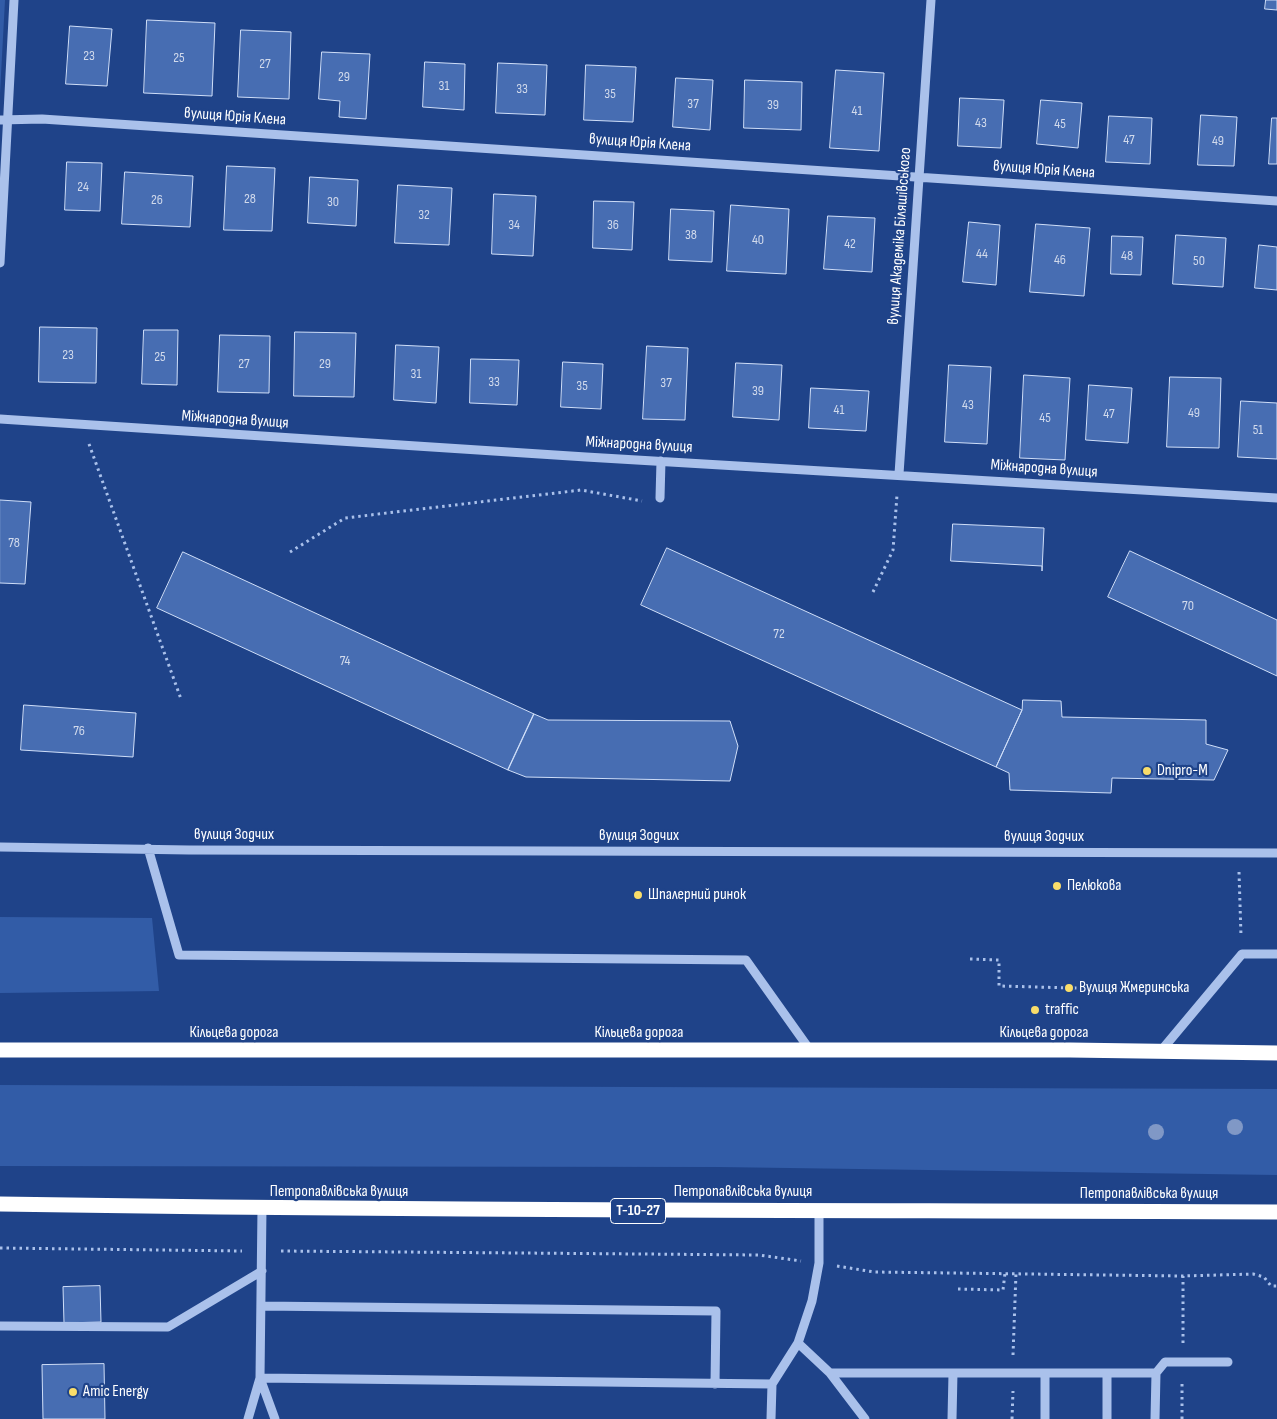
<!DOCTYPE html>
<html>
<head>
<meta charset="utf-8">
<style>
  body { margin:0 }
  canvas { display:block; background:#1f4389 }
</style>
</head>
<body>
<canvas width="1277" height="1419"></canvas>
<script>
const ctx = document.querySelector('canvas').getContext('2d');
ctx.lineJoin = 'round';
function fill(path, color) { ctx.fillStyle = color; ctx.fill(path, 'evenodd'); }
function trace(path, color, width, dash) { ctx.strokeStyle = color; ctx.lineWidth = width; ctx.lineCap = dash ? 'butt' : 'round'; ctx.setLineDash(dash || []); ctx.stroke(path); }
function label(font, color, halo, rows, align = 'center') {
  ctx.font = font + ' "Sofia Sans Condensed",sans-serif'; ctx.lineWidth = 4.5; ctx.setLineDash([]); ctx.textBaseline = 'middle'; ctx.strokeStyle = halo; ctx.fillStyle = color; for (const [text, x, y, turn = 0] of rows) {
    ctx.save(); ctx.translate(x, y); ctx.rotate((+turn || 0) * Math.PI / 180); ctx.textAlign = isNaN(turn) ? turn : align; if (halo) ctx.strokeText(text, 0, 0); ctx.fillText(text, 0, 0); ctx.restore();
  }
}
const green = new Path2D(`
  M0 0H5L0 93Z
  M0 917 152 918 159 991 0 993Z
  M0 1085 1277 1089V1175L719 1167 0 1166Z`);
const building = new Path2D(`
  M1266 0H1277V10L1265 9Z
  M147 20 215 23 212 96 144 93Z
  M70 26 112 29 107 86 66 84Z
  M241 30 291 32 289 99 238 97Z
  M322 52 370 54 366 119 339 117 340 101 319 99Z
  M425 62 465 64 464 110 423 107Z
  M498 63 547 65 545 115 496 113Z
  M586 65 636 67 633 122 584 120Z
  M836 70 884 73 879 151 830 148Z
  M676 78 713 80 710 130 673 127Z
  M745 80 802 82 801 130 744 128Z
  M960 98 1004 100 1001 148 958 146Z
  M1041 100 1082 103 1078 148 1037 144Z
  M1201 115 1237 117 1234 166 1198 165Z
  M1109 116 1152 118 1150 164 1106 162Z
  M1272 118H1277V164H1269Z
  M67 162 102 163 100 211 65 210Z
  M227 166 275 168 272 231 224 230Z
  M125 172 193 176 190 227 122 224Z
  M310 177 358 180 356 226 308 223Z
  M398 185 452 188 449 245 395 243Z
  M494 194 536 196 533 256 492 254Z
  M594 201 634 202 632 250 593 248Z
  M731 205 789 209 786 274 727 271Z
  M671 209 714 211 712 262 669 260Z
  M828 216 875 218 872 272 824 269Z
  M969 222 1000 225 996 285 963 282Z
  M1036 224 1090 228 1084 296 1030 292Z
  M1176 235 1226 238 1223 287 1173 284Z
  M1112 236 1143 237 1141 275 1111 274Z
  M1259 245 1277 247V290L1255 288Z
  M40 327 97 328 96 383 39 382Z
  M144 330H178L177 385 142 384Z
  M295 332 356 333 354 397 294 396Z
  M220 335 270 336 269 393 218 392Z
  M396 345 439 347 436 403 394 400Z
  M647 346 688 348 685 420 643 419Z
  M471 359 519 360 517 405 470 403Z
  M563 362 603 364 601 409 561 407Z
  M736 363 782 365 779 420 733 417Z
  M949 365 991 367 987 444 945 442Z
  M1024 375 1070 378 1065 460 1020 458Z
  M1170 377 1221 378 1219 448 1167 447Z
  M1089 385 1132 388 1128 443 1086 440Z
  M811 388 869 391 866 431 809 428Z
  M1241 401 1277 403V459L1238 457Z
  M0 500 31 502 25 584 0 583Z
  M953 524 1044 528 1042 571V566L951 561Z
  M667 548 1022 710 996 767 641 605Z
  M1130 551 1277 620V676L1108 597Z
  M183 552 534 714 508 770 157 608Z
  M1023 700 1061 701 1062 717 1206 720V744L1228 750 1214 780 1112 778 1111 793 1010 790 1009 773 996 767 1022 710Z
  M24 705 136 713 133 757 21 750Z
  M534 714 548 720 730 721 738 746 730 781 526 777 508 770Z
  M100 1286 101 1322 64 1323 63 1287Z
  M104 1364 105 1419H43L42 1365Z`);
const path = new Path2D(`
  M89 444 181 699
  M290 552 345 518 581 490 642 501
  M873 592 893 550 897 495
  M1239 872 1241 936
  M970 959 999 960V986L1186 991
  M0 1248 242 1251
  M281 1251 759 1255 801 1261
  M837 1266 874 1272 1183 1276 1253 1274 1264 1277 1271 1286H1277
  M958 1289 1003 1290 1005 1273
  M1183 1343V1276
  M1013 1355 1016 1273
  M1012 1419 1013 1391
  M1182 1419V1380`);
const minor = new Path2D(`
  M0 120 42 119 1277 201
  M0 263 14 0
  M0 419 586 457 1277 498
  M899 474 931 0
  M660 498 661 461
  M0 847 189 850 1277 853
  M148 848 179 955 746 960 810 1050
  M1160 1052 1242 954H1277
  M261 1306 716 1311 715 1384
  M0 1326 168 1327 262 1271
  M798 1343 830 1373 865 1419
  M830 1373H1156
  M1107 1373V1419
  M260 1378 772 1384
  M260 1378 275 1419
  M248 1419 260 1378 262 1208
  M771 1419 772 1384 798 1343 812 1301 819 1263V1209
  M952 1419 953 1373
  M1045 1419V1373
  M1155 1419 1156 1373 1165 1362H1228`);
const highway = new Path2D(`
  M0 1050H1070L1277 1053
  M0 1204C426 1211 851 1210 1277 1212`);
const trees = [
  [1235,1127],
  [1156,1132]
];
const markers = [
  [1147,771,5,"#f9dd6a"],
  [1057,886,5,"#f9dd6a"],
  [638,895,5,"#f9dd6a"],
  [1069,988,5,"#f9dd6a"],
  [1035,1010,5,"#f9dd6a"],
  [73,1392,5,"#f9dd6a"]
];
const numberNames = [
  ["23",89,56],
  ["25",179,58],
  ["27",265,64],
  ["29",344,77],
  ["31",444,86],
  ["33",522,89],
  ["35",610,94],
  ["37",693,104],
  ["39",773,105],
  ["41",857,111],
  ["43",981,123],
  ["45",1060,124],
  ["47",1129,140],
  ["49",1218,141],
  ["24",83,187],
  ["28",250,199],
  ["26",157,200],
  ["30",333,202],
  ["32",424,215],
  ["34",514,225],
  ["36",613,225],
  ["38",691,235],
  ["40",758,240],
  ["42",850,244],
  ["44",982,254],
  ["48",1127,256],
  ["46",1060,260],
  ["50",1199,261],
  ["23",68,355],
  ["25",160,357],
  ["27",244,364],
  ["29",325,364],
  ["31",416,374],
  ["33",494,382],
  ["37",666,383],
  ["35",582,386],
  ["39",758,391],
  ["43",968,405],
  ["41",839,410],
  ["49",1194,413],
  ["47",1109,414],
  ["45",1045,418],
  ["51",1258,430],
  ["78",14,543],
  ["70",1188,606],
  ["72",779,634],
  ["74",345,661],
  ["76",79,731]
];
const shields = [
  [638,1211,55]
];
const shieldNames = [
  ["Т-10-27",638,1211]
];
const streetNames = [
  ["вулиця Юрія Клена",235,117,4],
  ["вулиця Юрія Клена",640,143,4],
  ["вулиця Юрія Клена",1044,170,4],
  ["вулиця Академіка Біляшівського",900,236,-86],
  ["Міжнародна вулиця",235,420,4],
  ["Міжнародна вулиця",639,445,3],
  ["Міжнародна вулиця",1044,469,4],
  ["вулиця Зодчих",234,835],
  ["вулиця Зодчих",639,836],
  ["вулиця Зодчих",1044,837],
  ["Кільцева дорога",234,1033],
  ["Кільцева дорога",639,1033],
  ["Кільцева дорога",1044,1033],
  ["Петропавлівська вулиця",339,1192],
  ["Петропавлівська вулиця",743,1192],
  ["Петропавлівська вулиця",1149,1194]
];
const poiNames = [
  ["Dnipro-M",1157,771],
  ["Пелюкова",1067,886],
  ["Шпалерний ринок",648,895],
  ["Вулиця Жмеринська",1079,988],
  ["traffic",1045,1010],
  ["Amic Energy",83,1392]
];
fill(green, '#325ca7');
fill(building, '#476db2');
trace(building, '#cfdef8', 1);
trace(path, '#aac1eb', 3, [2.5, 4]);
trace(minor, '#aac1eb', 9);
trace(highway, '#fff', 15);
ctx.fillStyle = '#8098c6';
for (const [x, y] of trees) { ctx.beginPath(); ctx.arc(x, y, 8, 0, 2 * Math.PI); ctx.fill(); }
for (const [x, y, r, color] of markers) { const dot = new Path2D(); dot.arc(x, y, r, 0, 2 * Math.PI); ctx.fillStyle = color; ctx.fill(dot); trace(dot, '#1f4389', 2); }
label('14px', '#d1daec', null, numberNames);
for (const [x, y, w] of shields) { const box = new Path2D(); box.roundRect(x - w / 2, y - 12.5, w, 25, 4); ctx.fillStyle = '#1f4389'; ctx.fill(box); trace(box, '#fff', 1); }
label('bold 15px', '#fff', null, shieldNames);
label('16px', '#fff', '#1f4389', streetNames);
label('16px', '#fff', '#1f4389', poiNames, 'left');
</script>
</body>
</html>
